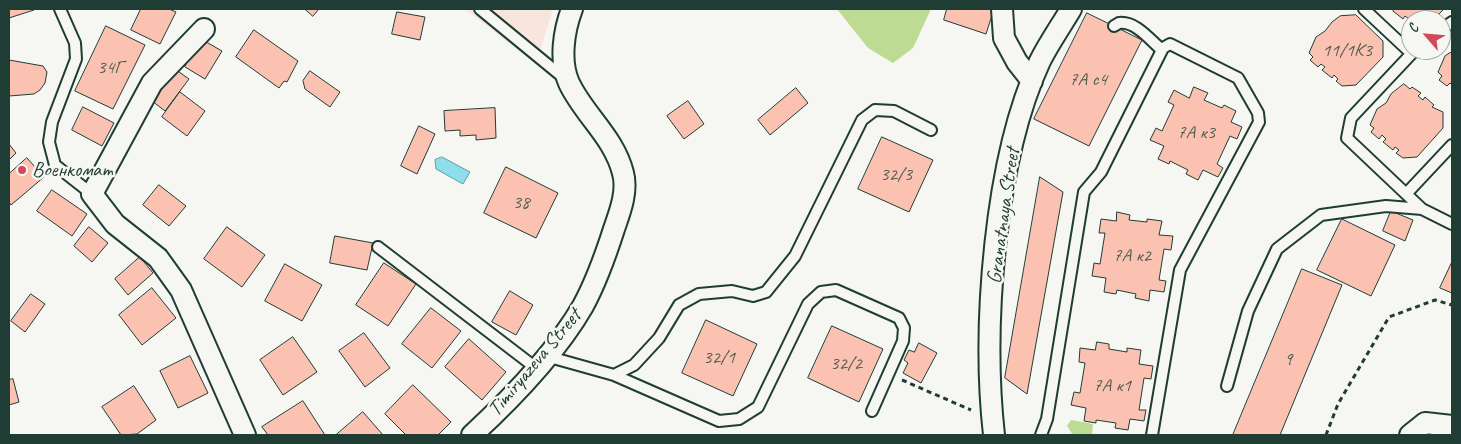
<!DOCTYPE html>
<html>
<head>
<meta charset="utf-8">
<style>
  body { margin:0 }
  #map { position:relative; width:1461px; height:444px; overflow:hidden; background:#f6f6f2; font-family:Caveat,sans-serif }
  canvas { display:block }
  .frame { position:absolute; inset:0; border:10px solid #1f3d34; pointer-events:none }
  .north { position:absolute; left:1401px; top:10px; width:50px; height:50px; box-sizing:border-box; background:#f6f6f2; border:1px solid #a0aca6; border-radius:50%; rotate:297deg; font-size:14px; font-weight:700; line-height:20px; text-align:center; color:#1f3d34 }
  .north::after { content:''; display:block; margin:auto; width:18px; height:22px; background:#d1495b; clip-path:polygon(50% 0,100% 100%,50% 72%,0 100%) }
</style>
</head>
<body>
<div id="map">
<canvas width="1461" height="444"></canvas>
<div class="frame"></div>
<div class="north">С</div>
</div>
<script>
const ctx = document.querySelector('canvas').getContext('2d');
ctx.lineJoin = 'round';
function fill(path, color) { ctx.fillStyle = color; ctx.fill(path, 'evenodd'); }
function trace(path, color, width, dash) { ctx.strokeStyle = color; ctx.lineWidth = width; ctx.lineCap = dash ? 'butt' : 'round'; ctx.setLineDash(dash || []); ctx.stroke(path); }
function label(font, color, halo, rows, align = 'center') {
  ctx.font = font + ' Caveat,sans-serif'; ctx.lineWidth = 5; ctx.setLineDash([]); ctx.textBaseline = 'middle'; ctx.strokeStyle = halo; ctx.fillStyle = color; for (const [text, x, y, turn = 0] of rows) {
    ctx.save(); ctx.translate(x, y); ctx.rotate((+turn || 0) * Math.PI / 180); ctx.textAlign = isNaN(turn) ? turn : align; if (halo) ctx.strokeText(text, 0, 0); ctx.fillText(text, 0, 0); ctx.restore();
  }
}
const built = new Path2D(`
  M465 9H553L536 64Z`);
const green = new Path2D(`
  M837 9H931L913 48 893 63 868 48Z
  M1071 420 1093 424 1092 435H1073L1067 426Z`);
const water = new Path2D(`
  M442 157 470 172 463 184 436 169 435 160Z`);
const building = new Path2D(`
  M9 9H34V10L9 18Z
  M141 9H169L176 12 160 44 131 30Z
  M305 9H319L313 16Z
  M947 9H994L986 34 944 20Z
  M1395 9H1444L1433 20H1411V25L1406 22 1409 19 1405 16 1403 19 1393 11Z
  M397 12 425 17 420 40 392 34Z
  M1087 13 1142 40 1089 146 1034 119Z
  M1356 15 1383 41V57L1356 85 1342 86 1336 81 1338 79 1334 75 1332 78 1322 70 1325 67 1321 64 1318 67 1310 60 1313 57 1309 53 1316 37 1325 31 1332 22 1340 16Z
  M106 26 145 45 113 109 75 91Z
  M254 30 298 61 287 82 284 81 279 88 236 57Z
  M201 39 222 51 205 79 185 67Z
  M1452 52V85L1450 83 1447 86 1439 80 1442 76 1438 72 1445 56Z
  M9 60 43 66 47 72 45 83 40 90 34 94 9 96Z
  M175 69 189 79 165 111 152 101Z
  M310 71 340 92 330 107 305 89 303 81Z
  M1404 84 1410 89 1412 87 1421 93 1418 96 1423 100 1425 97 1434 105 1432 107 1443 112V128L1417 157 1403 158 1396 153 1399 150 1395 147 1393 150 1383 142 1386 139 1382 135 1379 139 1371 132 1374 128 1370 125 1377 109 1386 103 1391 94Z
  M1194 87 1208 93 1204 100 1222 108 1224 105 1236 111 1231 122 1242 127 1237 139 1230 136 1217 164 1223 168 1218 177 1203 170 1198 180 1186 174 1188 170 1170 161 1169 164 1158 159 1164 146 1150 140 1156 128 1162 131 1174 105 1168 102 1174 90 1189 98Z
  M796 88 808 103 770 135 758 120Z
  M180 92 205 111 187 136 162 117Z
  M688 101 704 124 684 139 667 116Z
  M83 107 114 123 102 146 72 130Z
  M495 108 496 138 476 140V135L460 136V130L445 131 444 111Z
  M419 126 435 134 417 174 401 166Z
  M882 137 933 160 909 212 858 189Z
  M9 144 16 153 9 160Z
  M27 158 44 177 11 205 9 202V174Z
  M506 167 558 193 536 238 484 213Z
  M1040 177 1063 192 1027 394 1005 378Z
  M159 185 186 206 169 226 143 205Z
  M52 190 87 214 72 236 37 211Z
  M1391 211 1413 220 1405 241 1383 231Z
  M1117 212 1130 215 1129 220 1147 222V219L1162 221 1159 235 1173 236 1171 250 1164 249 1159 280 1166 281 1164 292 1150 290 1149 301 1135 298 1136 294 1117 290 1116 294 1104 292 1106 278 1092 276 1094 263 1100 264 1105 233H1099L1101 219 1116 221Z
  M1342 219 1395 245 1371 296 1317 270Z
  M89 227 108 243 92 262 74 246Z
  M227 227 265 255 242 287 204 259Z
  M335 236 373 243 367 270 330 263Z
  M140 257 153 273 128 295 115 279Z
  M1452 262V293L1440 288Z
  M384 263 416 284 388 326 356 305Z
  M285 264 322 285 302 321 265 301Z
  M1302 269 1342 285 1280 435H1233Z
  M152 288 176 318 142 345 119 315Z
  M510 291 533 305 516 335 492 322Z
  M31 294 45 304 25 332 11 321Z
  M431 308 461 331 432 368 402 344Z
  M706 320 757 344 733 396 682 373Z
  M832 326 883 349 859 402 808 378Z
  M364 333 390 368 365 387 339 351Z
  M293 337 317 372 283 395 260 360Z
  M469 339 506 372 482 400 445 367Z
  M1097 342 1109 344V349L1127 352V348L1141 350 1139 364 1153 366 1151 379 1144 378 1139 410H1146L1144 421 1130 419 1128 430 1115 428 1116 423 1096 420V423L1084 421 1086 408 1071 405 1074 392 1080 393 1085 363 1079 362 1080 348 1095 350Z
  M919 343 937 353 921 383 903 373 908 363 904 360 909 350 914 352Z
  M190 356 208 393 178 408 160 371Z
  M13 379 19 402 9 405V380Z
  M413 385 451 422 438 435H406L385 414Z
  M134 386 156 420 137 434 121 435 102 407Z
  M303 401 325 435H268L262 427Z
  M363 412 383 435H336Z`);
const path = new Path2D(`
  M902 380 971 410
  M1326 435 1338 404 1389 317 1435 300 1452 305`);
const service = new Path2D(`
  M60 9 75 43 76 59 52 122 49 142 55 165 92 194
  M480 9 564 78
  M1364 9 1411 53
  M1114 26 1119 23C1136 21 1150 40 1162 50
  M1441 30 1452 22
  M1415 50 1351 118 1347 138 1422 209
  M1406 194 1452 145
  M378 247 536 368
  M546 356 614 375 634 365 659 338 679 305 699 294 732 291 753 296 766 292 795 256 862 120 875 110 894 111 931 130
  M614 375 719 421 739 419 758 407 808 304 821 292 836 290 899 318 904 328 903 341 872 411
  M1227 386 1248 311 1277 249 1321 215 1386 206 1422 209 1452 224
  M1041 435 1047 419 1084 192 1101 172 1163 48 1170 44 1238 78 1258 113 1259 122 1180 270 1152 435`);
const minor = new Path2D(`
  M1002 9 1004 38 1017 62 1032 81
  M204 29 152 83 92 194 115 224 158 258 181 290 245 435
  M472 435C510 400 557 351 583 306 596 282 606 254 614 229 620 212 628 191 623 173 614 137 584 115 569 83 559 61 564 30 572 9
  M994 435C982 328 994 160 1040 61 1049 43 1061 26 1071 9
  M1410 435 1425 423 1452 426`);
const markers = [
  [22,170,5,"#d1495b"]
];
const numberNames = [
  ["11/1К3",1347,51],
  ["34Г",110,68],
  ["7А с4",1088,80],
  ["7А к3",1196,133],
  ["32/3",896,175],
  ["38",521,203],
  ["7А к2",1132,256],
  ["32/1",719,358],
  ["9",1288,360],
  ["32/2",846,364],
  ["7А к1",1112,386]
];
const poiNames = [
  ["Военкомат",32,170]
];
const streetNames = [
  ["Granatnaya Street",1004,216,-82],
  ["Timiryazeva Street",535,363,-50]
];
fill(built, '#f8e6de');
fill(green, '#bddb93');
fill(water, '#8edeeb');
trace(water, '#629ea2', 1);
fill(building, '#fbc2b1');
trace(building, '#1f3d34', 1);
trace(service, '#1f3d34', 14);
trace(minor, '#1f3d34', 24);
trace(path, '#1f3d34', 3, [5, 4]);
trace(service, '#f6f6f2', 10);
trace(minor, '#f6f6f2', 20);
for (const [x, y, r, color] of markers) { const dot = new Path2D(); dot.arc(x, y, r, 0, 2 * Math.PI); ctx.fillStyle = color; ctx.fill(dot); trace(dot, '#f6f6f2', 2); }
label('19px', '#565e53', null, numberNames);
label('21px', '#1f3d34', '#f6f6f2', poiNames, 'left');
label('21px', '#1f3d34', '#f6f6f2', streetNames);
</script>
</body>
</html>
